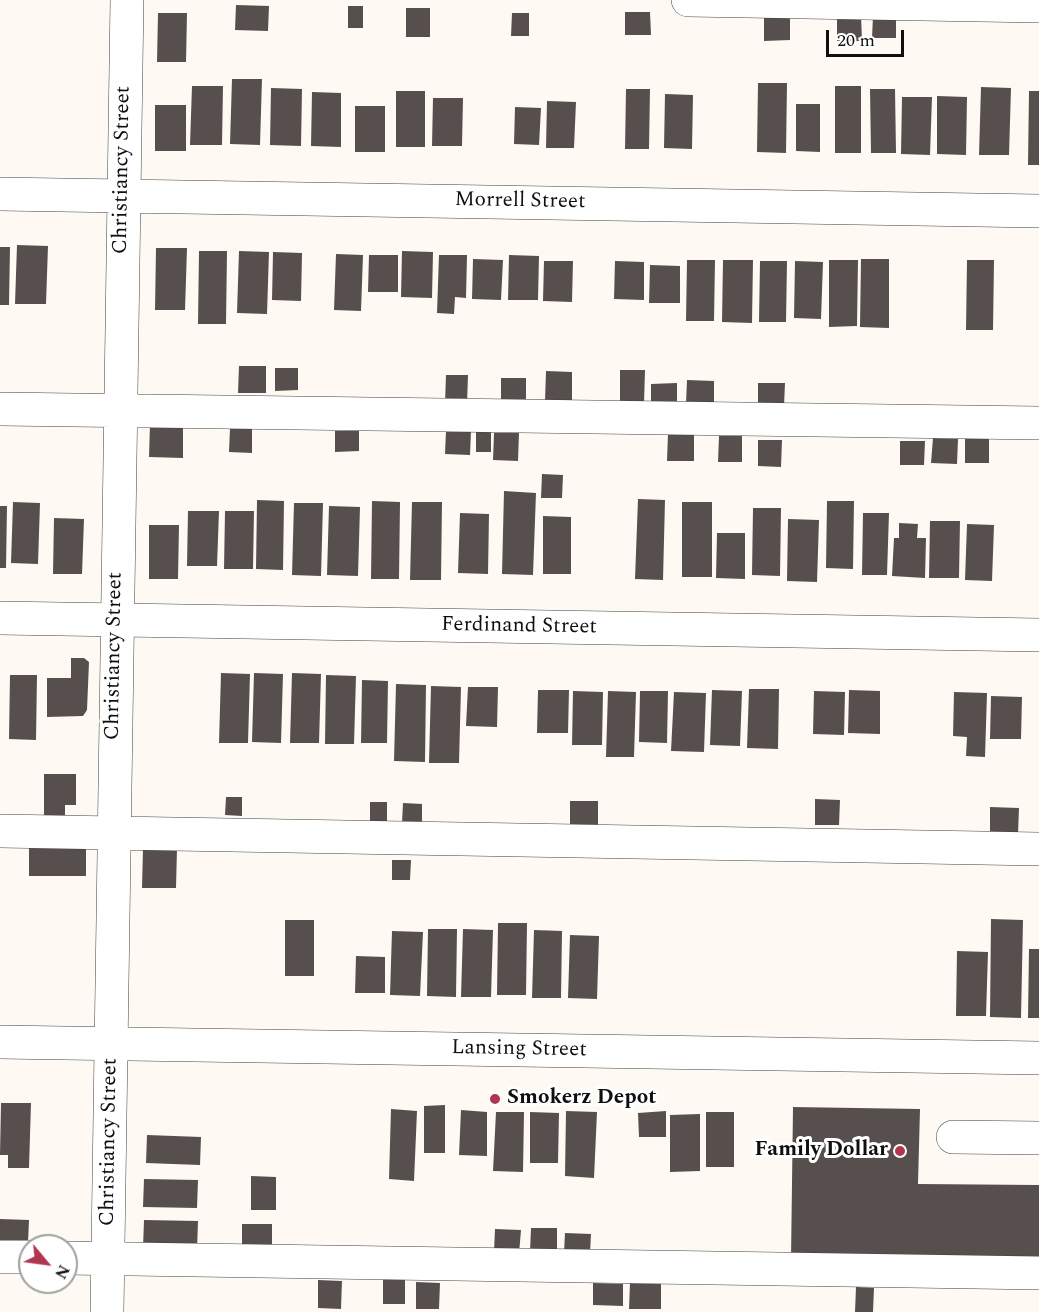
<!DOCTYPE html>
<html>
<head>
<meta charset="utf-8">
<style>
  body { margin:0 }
  #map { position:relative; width:1039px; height:1312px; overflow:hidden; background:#fefaf3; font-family:Spectral,serif }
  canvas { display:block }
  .north { position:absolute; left:18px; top:1234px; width:60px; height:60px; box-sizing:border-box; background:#fff; border:2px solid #9f9f9f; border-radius:50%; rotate:119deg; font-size:16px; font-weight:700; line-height:24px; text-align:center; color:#0f0f0f }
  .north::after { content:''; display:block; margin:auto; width:21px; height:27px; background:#b13650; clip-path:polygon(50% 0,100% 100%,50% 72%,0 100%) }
  .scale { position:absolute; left:826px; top:30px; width:78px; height:27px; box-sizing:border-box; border:3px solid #0f0f0f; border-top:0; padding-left:8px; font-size:18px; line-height:21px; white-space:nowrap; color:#0f0f0f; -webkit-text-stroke:4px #fff; paint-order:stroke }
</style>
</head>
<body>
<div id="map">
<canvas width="1039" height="1312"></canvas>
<div class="north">N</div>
<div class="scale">20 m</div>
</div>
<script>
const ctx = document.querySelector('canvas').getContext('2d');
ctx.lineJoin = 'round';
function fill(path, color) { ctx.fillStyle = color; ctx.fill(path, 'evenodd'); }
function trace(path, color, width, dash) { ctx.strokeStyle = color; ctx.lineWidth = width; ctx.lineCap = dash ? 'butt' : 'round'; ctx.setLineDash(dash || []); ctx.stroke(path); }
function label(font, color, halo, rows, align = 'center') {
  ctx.font = font + ' Spectral,serif'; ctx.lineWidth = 6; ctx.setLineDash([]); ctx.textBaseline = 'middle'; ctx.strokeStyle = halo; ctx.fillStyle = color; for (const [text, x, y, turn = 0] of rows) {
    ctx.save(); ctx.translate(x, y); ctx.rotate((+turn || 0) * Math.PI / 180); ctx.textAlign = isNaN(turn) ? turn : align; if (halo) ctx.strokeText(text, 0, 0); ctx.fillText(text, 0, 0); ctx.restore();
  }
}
const building = new Path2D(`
  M236 5 269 6 268 31 235 30Z
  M348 6H363V28H348Z
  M406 8H430V37H406Z
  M625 12H650L651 35H625Z
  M158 13H187L186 62H157Z
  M512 13H529V36H511Z
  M837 15H861L862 41H837Z
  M764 16H790V40L764 41Z
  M873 16H896V38H872Z
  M232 79H262L260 145 230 144Z
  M758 83H787L786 153 757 152Z
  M192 86H223L222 145H190Z
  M835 86H861V153H835Z
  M981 87 1011 88 1009 155H979Z
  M271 88 302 89 301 146 270 145Z
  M626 89H650L649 149H625Z
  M870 89H895L896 153H871Z
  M396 91H425V147H396Z
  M1029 91H1039V165H1028Z
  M312 92 341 93V147L311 146Z
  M665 94 693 95 692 149 664 148Z
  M937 96 967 97 966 155 937 154Z
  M902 97H932L930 155 901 154Z
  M433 98H463L462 146H432Z
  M547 101 576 102 574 148H546Z
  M796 104H820V152L796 151Z
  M155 105H186V151H155Z
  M355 106H385V152H355Z
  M515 107 541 108 539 145 514 144Z
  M17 245 48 246 46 304H15Z
  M0 247H10L9 305H0Z
  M156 248H187L185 310H155Z
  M199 251H227L226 324H198Z
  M239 251 269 252 267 314 237 313Z
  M402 251 433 252 432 298 401 297Z
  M273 252 302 253 301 301 272 300Z
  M336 254 363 255 361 311 334 310Z
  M369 255H398V292H368Z
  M439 255H467L466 298 455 297 454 314 437 313Z
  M509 255 539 256 538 300H508Z
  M473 259 503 260 501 300 472 299Z
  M861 259H889V328L860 327Z
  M687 260H715L714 321H686Z
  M723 260H753L752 323 722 322Z
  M829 260H858L857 326 829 327Z
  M967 260H994L993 330H966Z
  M544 261H573L572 302 543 301Z
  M615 261 644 262V300L614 299Z
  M760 261H787L786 322H759Z
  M795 261 823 262 821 319 794 318Z
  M650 265 680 266V303H649Z
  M239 366H266V393H238Z
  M275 368H298V390L275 391Z
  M620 370H645L644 404 620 403Z
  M546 371 572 372V401H545Z
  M446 375H468L467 404 445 403Z
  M501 378H526V402L501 401Z
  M687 380 714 381V405L686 404Z
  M677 383V404H651V384Z
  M758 383H785L784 406H758Z
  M150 424H183V458L149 457Z
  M230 428H252V453L229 452Z
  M476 430H491V452H476Z
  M335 431H359V451L335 452Z
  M446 431H471L470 455 445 454Z
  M494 433H519L518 461 493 460Z
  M668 434H694V461H667Z
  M719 436H742V462H718Z
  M933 438 958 439 957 464 931 463Z
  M965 439H989V463H965Z
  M758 440H782L781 467 758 466Z
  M900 441H925L924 465H900Z
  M542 474 563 475 562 498H541Z
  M504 491 536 493 533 575 502 574Z
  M638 499 665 500 663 580 635 579Z
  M257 500 284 501 283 570 256 569Z
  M372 501 400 502 399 579H371Z
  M827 501H854L853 569 826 568Z
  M13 502 40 503 38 564 11 563Z
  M412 502H442L441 580H410Z
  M682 502H712V577H682Z
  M294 503H323L321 576 292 575Z
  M0 506H7L6 568H0Z
  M329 506 360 507 358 576 327 575Z
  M753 508H781L780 576 752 575Z
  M188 511H219L217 566H187Z
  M225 511H254L253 569H224Z
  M460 513 489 514 488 574 458 573Z
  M863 513H889L887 575H862Z
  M543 516 571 517V574H543Z
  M54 518 84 519 82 574H53Z
  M788 519 819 520 817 582 787 581Z
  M930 521H960L959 578H929Z
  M899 523 918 524 917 538H926L925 578 892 576 894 538H899Z
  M967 524 994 525 992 581 965 580Z
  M149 525H179L178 579H149Z
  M717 533H745V579L716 578Z
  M71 658H84L89 662 87 710 83 716 47 717V678H71Z
  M221 673 250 674 248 743H219Z
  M254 673 283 674 281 743 252 742Z
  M292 673 321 674 319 743H290Z
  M10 675H37L36 740 9 739Z
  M326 675 356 676 354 744H325Z
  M362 680 388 681 387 743H361Z
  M396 684 426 685 425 762 394 761Z
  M431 686 461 687 459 763H429Z
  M468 687H498L497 727 466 726Z
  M749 689H779L778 749 747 748Z
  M538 690H569L568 733H537Z
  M712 690 742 691 740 746 710 745Z
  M849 690 880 691V734L848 733Z
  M573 691 603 692 602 745H572Z
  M608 691 636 692 634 757H606Z
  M640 691H668L667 743 639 742Z
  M814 691 845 692 844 735 813 734Z
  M674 692 706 693 704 752 671 751Z
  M954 692 987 693 985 757 966 756 967 737 953 736Z
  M991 696 1022 697 1021 739H990Z
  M44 774H76V805H65V817H44Z
  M226 797H242V816L225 815Z
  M815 799 840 800 839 825H815Z
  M570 801H598V825H570Z
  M370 802H387V822H370Z
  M403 803 422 804V823H402Z
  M990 807 1019 808 1018 834 990 833Z
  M29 845H86V876H29Z
  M143 848 177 849 176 888H142Z
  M392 860H411L410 880H392Z
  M991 919 1023 920 1021 1018 990 1017Z
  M285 920H314V976H285Z
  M498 923H527L526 995H497Z
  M428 929H457L456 997 427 996Z
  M463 929 493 930 491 997H461Z
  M534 930 562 931 561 998H532Z
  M392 931 423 932 420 996 390 995Z
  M570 935 599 936 597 999 568 998Z
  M1029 949H1039V1018H1028Z
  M957 951 988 952 986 1016H956Z
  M356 956 385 957V993H355Z
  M1 1103H31L29 1168H8V1155H0Z
  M445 1105V1153H424V1106Z
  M793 1107 920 1109 918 1184 1039 1185V1260L791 1259Z
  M391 1109 417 1111 414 1181 389 1179Z
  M461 1110 487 1112V1156L459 1155Z
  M566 1111 597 1112 594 1178 565 1176Z
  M666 1111V1137H639L638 1113Z
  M496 1112H524L523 1172 493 1171Z
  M530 1112 559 1113 558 1163H530Z
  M706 1112H734V1167H706Z
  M700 1114V1171L670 1172V1115Z
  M147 1135 201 1137 200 1165 146 1163Z
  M251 1176 276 1177V1210H251Z
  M144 1179 198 1180 197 1208 143 1207Z
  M0 1219 29 1220 28 1243 0 1242Z
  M144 1220 198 1221 197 1250 143 1248Z
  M242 1224H272V1246H242Z
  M531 1228H557V1252H530Z
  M495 1229 521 1230 519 1254 494 1252Z
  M565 1233 591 1234 590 1254 564 1253Z
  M383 1279H405V1304H383Z
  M318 1280 342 1281 341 1309 318 1308Z
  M416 1282 440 1283 439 1309H416Z
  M593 1283 623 1284V1306L593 1305Z
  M630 1283 661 1284V1309H629Z
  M856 1287 874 1288 873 1312H855Z`);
const minor = new Path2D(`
  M688 0 1039 6
  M0 194 1039 211
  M0 409 1039 423
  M0 618 1039 635
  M0 831 1039 849
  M0 1042 1039 1058
  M953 1137 1039 1138
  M0 1257H30
  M66 1258 1039 1273
  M107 1312 127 0`);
const markers = [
  [495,1099,6,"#b13650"],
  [900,1151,6,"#b13650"]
];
const streetNames = [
  ["Christiancy Street",123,170,-89],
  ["Morrell Street",520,202,1],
  ["Ferdinand Street",519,627,1],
  ["Christiancy Street",115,656,-89],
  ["Lansing Street",519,1050,1],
  ["Christiancy Street",110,1142,-89]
];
const poiNames = [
  ["Smokerz Depot",507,1099],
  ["Family Dollar",888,1151,"right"]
];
fill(building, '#574f4d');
trace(minor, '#424242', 34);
trace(minor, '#fff', 33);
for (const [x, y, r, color] of markers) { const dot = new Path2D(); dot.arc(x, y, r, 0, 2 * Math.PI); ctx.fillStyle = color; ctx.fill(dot); trace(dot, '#fff', 2); }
label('21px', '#0f0f0f', '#fff', streetNames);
label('bold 21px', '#0f0f0f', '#fff', poiNames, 'left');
</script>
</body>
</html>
